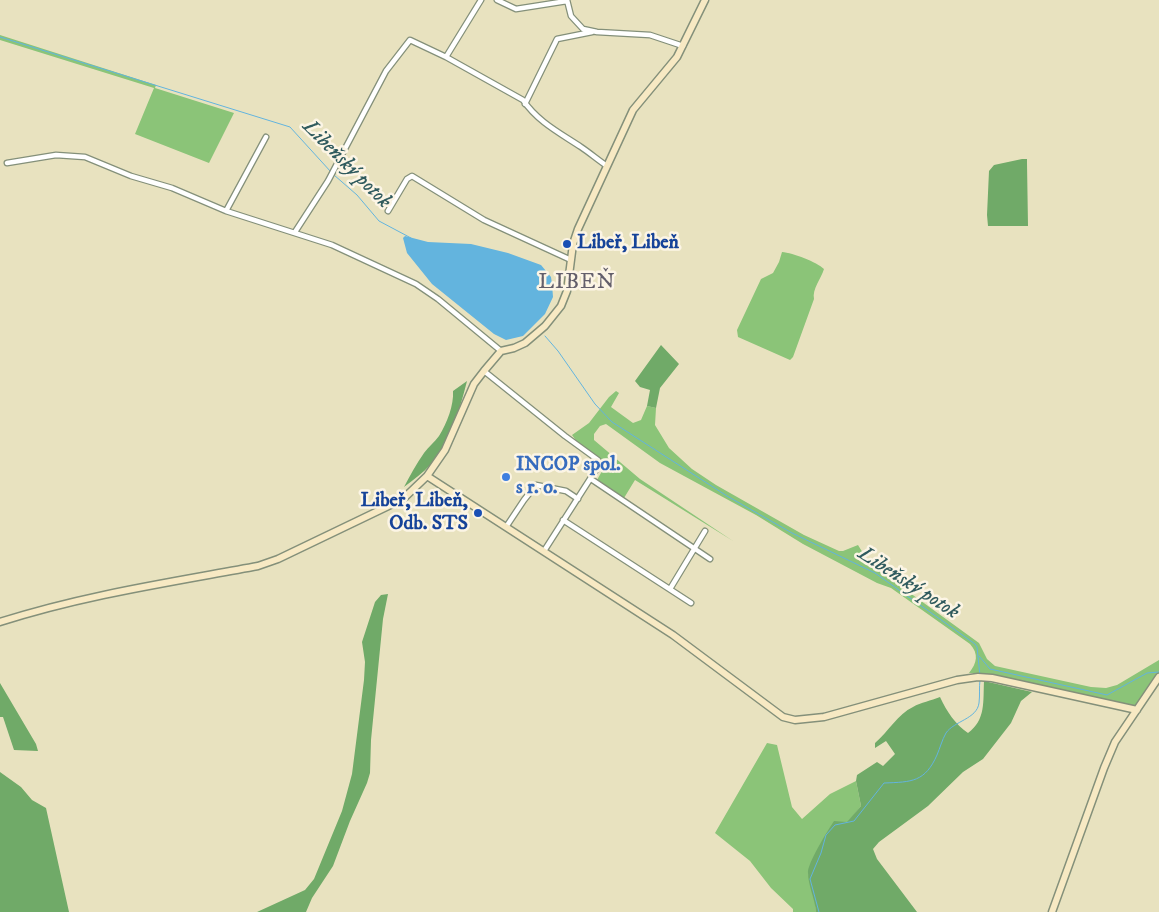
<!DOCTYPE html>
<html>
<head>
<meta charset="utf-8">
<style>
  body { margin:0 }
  canvas { display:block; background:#e8e2bf }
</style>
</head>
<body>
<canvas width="1159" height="912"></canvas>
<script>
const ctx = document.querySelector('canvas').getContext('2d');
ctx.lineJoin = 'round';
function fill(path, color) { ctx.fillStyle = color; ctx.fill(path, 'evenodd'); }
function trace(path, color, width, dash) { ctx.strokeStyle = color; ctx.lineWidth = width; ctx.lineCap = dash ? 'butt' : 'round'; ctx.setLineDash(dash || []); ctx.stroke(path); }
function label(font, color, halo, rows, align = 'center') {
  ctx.font = font + ' "IM FELL DW Pica",serif'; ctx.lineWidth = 5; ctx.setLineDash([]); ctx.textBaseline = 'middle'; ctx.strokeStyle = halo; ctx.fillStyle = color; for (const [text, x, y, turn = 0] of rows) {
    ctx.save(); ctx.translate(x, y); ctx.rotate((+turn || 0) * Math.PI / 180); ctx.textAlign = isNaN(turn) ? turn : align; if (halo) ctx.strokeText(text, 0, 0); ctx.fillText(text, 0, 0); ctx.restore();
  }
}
const green = new Path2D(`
  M0 35 156 85 155 88 234 113 209 163 135 134 154 88 0 40Z
  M782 252C793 253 817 262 824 269 821 279 812 289 814 299L793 357 790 360 738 337 737 330 761 279 773 273 779 262Z
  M616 391 619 393 611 407 633 423 641 420 647 406 656 408 655 425 669 448 692 469 716 485 804 535 839 551H843L858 545 866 558 877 569 979 643 987 659 995 666 1091 687 1106 688 1117 685 1159 660V673L1138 704 1133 706 983 673H969C977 663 979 654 970 644L891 588 877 583 803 544 756 515 660 463 606 424 600 426 594 434V440L640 479 733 541 635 480 624 498 597 480 606 464 577 442 572 435 589 423 609 397Z
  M767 743 777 745 792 807 802 819 830 794 856 781 861 806 808 872 815 899 816 912H793V909L771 888 750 861 715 833Z`);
const forest = new Path2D(`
  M1022 159H1027V163L1028 226H988L987 215 989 171 994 165Z
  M661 345 679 364 660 388 656 408 647 406 650 390 640 387 635 381Z
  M467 381C460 409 450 442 431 464 423 473 413 480 404 487 410 476 416 464 424 453 428 447 435 442 439 436 447 423 454 405 453 391Z
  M388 594 383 619 371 740 370 773 367 783 350 821 333 866 312 898 306 912H257L305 890 314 879 342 811 352 774 364 680 365 662 362 642 375 602 381 595Z
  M984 681 1032 692 1021 701 1011 723 983 759 963 772 928 806 879 842 873 849 877 859 917 912H816C815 899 808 885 808 873 807 864 828 830 834 821L847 822 861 806 856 781 857 775 877 762 883 766 895 754 886 741 875 748V743C888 732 898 714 913 707 921 702 931 701 940 697 947 712 955 724 968 733 986 720 983 701 984 681Z
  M0 683 36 744 38 751 14 750 3 717H0Z
  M0 772 21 787 32 800 46 808 69 912H0Z`);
const water = new Path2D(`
  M405 236 428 242 471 244 508 253 541 265 551 277 552 284 553 297 545 314 523 336 506 340 494 334 432 284 407 253 403 238Z`);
const stream = new Path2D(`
  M0 37 290 127 331 172
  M334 175 357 195 379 221 411 238
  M545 336 558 351 595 404 612 422 727 496 792 533 875 573 975 644 977 647 980 676
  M979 656 990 669 1107 695 1147 673 1159 672
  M819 912 810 879 821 853 826 835 835 825 854 821 884 783C912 782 925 782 937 755 940 748 942 740 946 733 954 721 977 719 979 703 980 695 979 687 980 680`);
const street = new Path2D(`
  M497 0 516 9 567 1
  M567 0 571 16 583 29 597 32 650 35 683 46
  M446 57 481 0
  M525 104 557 39 592 32
  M7 163 56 155 85 157 131 176 172 188 226 211 332 245 416 284 438 299 501 351
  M226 211 266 137
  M388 211 407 179 412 176 484 220 571 260
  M295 232 328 181 386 71 410 40 446 57 523 100C538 122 560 133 581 147 590 153 598 160 607 166
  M484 371 565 436 598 460 599 465 544 551
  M591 479 710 559
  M563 520 691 603
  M506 527 524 500 536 485 566 491 578 499
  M670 589 705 531`);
const secondary = new Path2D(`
  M427 476 673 635 783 717 795 720 824 717 957 680 978 677 992 678 1137 710
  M0 622C84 595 172 582 258 566L278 559 403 499 427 476 445 450 474 384 484 371 501 351 514 348 525 343 545 326 561 306 567 291 573 244 578 229 633 110 677 57 705 0
  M1052 912 1104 768 1115 742 1159 677`);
const markers = [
  [567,244,5,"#1a4fb4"],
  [506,477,5,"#3f7fe0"],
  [478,513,5,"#1a4fb4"]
];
const transitNames = [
  ["Libeř, Libeň",577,244],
  ["Libeř, Libeň,",468,502,"right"],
  ["Odb. STS",468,525,"right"]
];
const shopNames = [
  ["INCOP spol.",516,466],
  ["s r. o.",516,489]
];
const waterNames = [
  ["Libeňský potok",346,165,45],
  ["Libeňský potok",908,584,33]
];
const quarterNames = [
  ["LIBEŇ",577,283]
];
fill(green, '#8bc478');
fill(forest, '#70aa68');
fill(water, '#63b4de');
trace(stream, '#63b4de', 1);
trace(street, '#84907a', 7);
trace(secondary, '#84907a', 9);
trace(street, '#fff', 4.5);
trace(secondary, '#f7e9c3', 6);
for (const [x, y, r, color] of markers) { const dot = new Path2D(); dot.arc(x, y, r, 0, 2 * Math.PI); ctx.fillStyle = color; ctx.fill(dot); trace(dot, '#fcf5e5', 2); }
label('bold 20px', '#164399', '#fcf5e5', transitNames, 'left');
label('bold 20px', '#366cbe', '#fcf5e5', shopNames, 'left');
label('italic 21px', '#305b5e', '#fcf5e5', waterNames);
ctx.letterSpacing = '1px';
label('22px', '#635f6b', '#fcf5e5', quarterNames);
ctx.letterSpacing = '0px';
</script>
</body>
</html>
